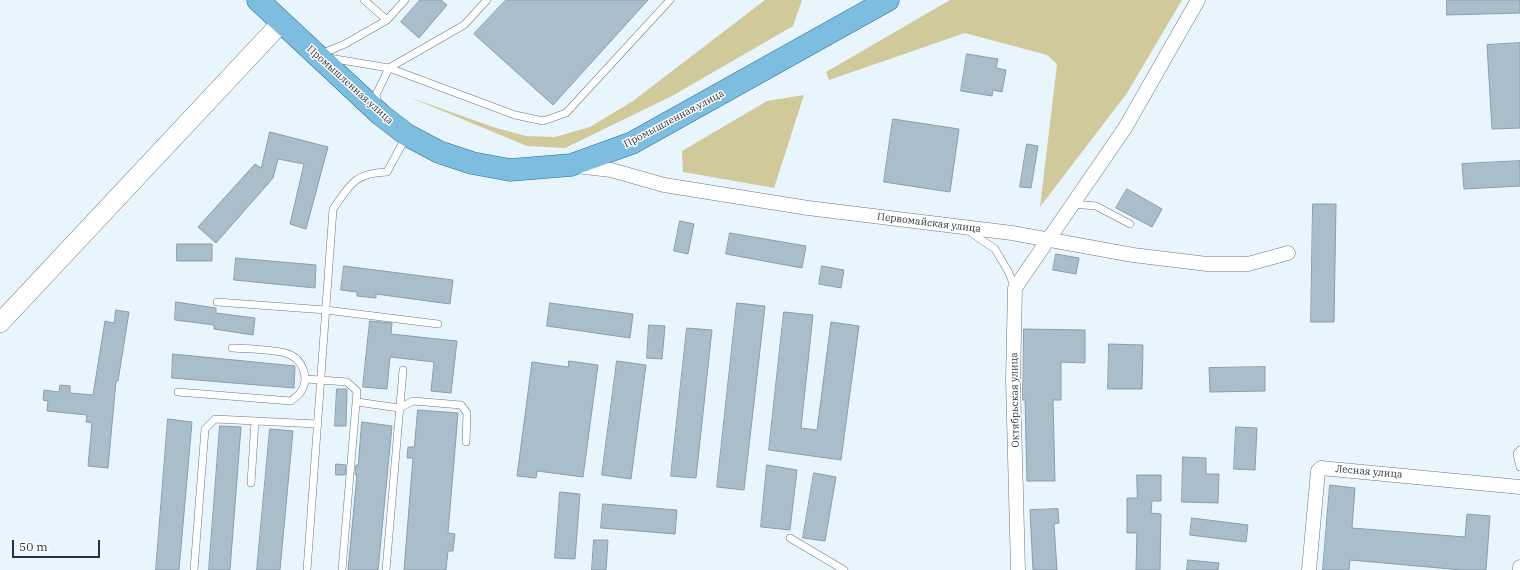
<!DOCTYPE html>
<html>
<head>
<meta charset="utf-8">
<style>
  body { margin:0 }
  #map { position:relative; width:1520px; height:570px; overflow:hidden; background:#e9f5fd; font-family:"IBM Plex Serif",serif }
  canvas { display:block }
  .scale { position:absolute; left:12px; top:540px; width:88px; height:18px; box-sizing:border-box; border:2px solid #2b3238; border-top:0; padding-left:5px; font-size:12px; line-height:14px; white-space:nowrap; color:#2b3238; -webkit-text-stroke:3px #fff; paint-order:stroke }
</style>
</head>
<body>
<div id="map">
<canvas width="1520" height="570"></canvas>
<div class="scale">50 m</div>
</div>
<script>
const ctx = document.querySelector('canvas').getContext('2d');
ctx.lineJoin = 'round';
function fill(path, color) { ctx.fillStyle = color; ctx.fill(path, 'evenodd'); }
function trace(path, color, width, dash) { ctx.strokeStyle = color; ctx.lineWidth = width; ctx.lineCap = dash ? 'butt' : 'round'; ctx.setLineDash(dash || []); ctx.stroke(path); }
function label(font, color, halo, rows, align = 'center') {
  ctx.font = font + ' "IBM Plex Serif",serif'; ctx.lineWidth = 3; ctx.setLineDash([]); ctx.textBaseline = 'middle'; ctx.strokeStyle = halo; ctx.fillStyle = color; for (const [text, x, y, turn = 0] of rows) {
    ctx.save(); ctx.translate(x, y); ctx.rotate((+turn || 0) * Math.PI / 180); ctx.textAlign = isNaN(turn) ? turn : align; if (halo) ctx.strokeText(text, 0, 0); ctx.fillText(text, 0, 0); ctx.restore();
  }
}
const green = new Path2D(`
  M765 0H802L793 26 672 96 565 148 527 146 409 97 493 127 526 136 555 137 590 127 633 101Z
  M950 0H1182L1127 93 1040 207 1057 64 1047 55 965 33 829 80 826 72Z
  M804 95 774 188 683 172 682 151 767 101Z`);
const building = new Path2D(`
  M420 0H441L447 5 419 38 401 22Z
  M506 0H648L553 105 474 34Z
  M1447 0H1520V13L1447 15Z
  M1520 43V128L1492 129 1487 45Z
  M967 54 998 59 996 68 1006 70 1002 92 993 90 992 96 961 91Z
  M893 119 959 129 950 192 884 182Z
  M270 132 328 147 306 229 290 224 304 164 278 159 273 178 216 243 198 227 255 164 261 168Z
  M1027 144 1038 146 1031 188 1020 187Z
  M1520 161V186L1464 189 1462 164Z
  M1127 189 1162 209 1152 227 1116 208Z
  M1313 204H1336L1334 322H1311Z
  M680 221 694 224 688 254 674 251Z
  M730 233 806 246 802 268 726 254Z
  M177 244H212V261H177Z
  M1056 254 1079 258 1076 274 1053 270Z
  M236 258 316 265 315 288 234 280Z
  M344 266 453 280 450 304 376 294V298L357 296V292L341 290Z
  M822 266 844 270 841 288 819 284Z
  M176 302 216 308V313L255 318 253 335 214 329V325L175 320Z
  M550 303 633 314 630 338 547 326Z
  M737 303 765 306 744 490 717 487Z
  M116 310 129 312 118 381H116L108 468 88 466 92 423 86 422 87 415 47 411 48 401 43 400 44 390 59 392 60 385 70 386V393L93 395 105 321 114 323Z
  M784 312 813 315 801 428 817 430 831 322 859 326 841 460 769 450Z
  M370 321 392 323 391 334 457 341 451 393 431 391 434 362 390 357 387 389 363 387Z
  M649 325 665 326 662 359 647 358Z
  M687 328 712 330 696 478 671 476Z
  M1024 329 1085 330V363L1061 362V400H1053L1055 481H1027L1025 400H1023Z
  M1109 344 1143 345 1142 389H1108Z
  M173 354 295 366 294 388 172 378Z
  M569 361 598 365 583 477 537 471 536 478 517 476 532 362 568 367Z
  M617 361 646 365 631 479 602 475Z
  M1265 367V391L1210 392 1209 368Z
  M337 389H347L346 426H335Z
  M418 410 458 413 448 533 455 534 453 551H448L446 570H404L413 458H407L408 447H414Z
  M168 419 192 422 179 570H156Z
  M362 422 392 426 378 570H348L357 475H355L356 465H358Z
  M220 426 241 427 230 570H209Z
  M1236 427 1257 428 1255 470 1234 469Z
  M270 429 293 431 280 570H257Z
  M1183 457 1206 458V474H1219L1218 503 1182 502Z
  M336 464 346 465 345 475H336Z
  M767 465 797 470 790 530 761 527Z
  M814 473 836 477 825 541 803 538Z
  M1137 475H1161V501H1152L1151 513 1161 514 1160 570H1136L1137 533H1127V498H1137Z
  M1330 485 1355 488 1352 528 1465 537 1467 514 1490 516 1486 570H1462L1350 560 1349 570H1323Z
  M560 492 580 494 575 559 555 558Z
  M603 504 677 510 675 534 601 528Z
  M1058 509 1059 523 1054 524 1057 570H1033L1030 510Z
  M1192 518 1248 525 1246 542 1190 535Z
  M594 540H608L606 570H592Z
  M1188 560 1219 563 1218 570H1187Z`);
const service = new Path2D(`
  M387 20 405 0
  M321 54 345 44 387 20 364 0
  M329 58 389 68 515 115 543 121 566 113 670 0
  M378 104 376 95 389 68 464 25 487 0
  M1072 204 1096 206 1130 224
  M967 230 995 249 1008 271 1015 288
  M217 302 326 310 438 324
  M306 379 347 382 357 391 342 570
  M178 392 291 401C294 398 298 396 300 393 311 378 302 357 285 353 268 349 249 349 232 348
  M357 402 399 408 413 401 461 405 467 413 466 442
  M1520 450 1517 454 1520 467
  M251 483 255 421
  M790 538 844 570
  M194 570 205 429 215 419 317 424
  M307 570 333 209C350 185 354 173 387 172L406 137
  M386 570 403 370`);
const minor = new Path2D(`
  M576 166 611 170 664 185 808 208 1012 233 1133 255 1207 264H1248L1288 253
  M1018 570 1013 380 1015 288 1125 128 1198 0
  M1309 570 1318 471 1321 468 1520 487
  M1520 570V567`);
const secondary = new Path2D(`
  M0 323 281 23`);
const primary = new Path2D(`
  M258 0 381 115 407 135 439 152 472 163 510 170 571 165 632 143 888 0`);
const streetNames = [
  ["Промышленная улица",350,85,42],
  ["Промышленная улица",674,119,-28],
  ["Первомайская улица",929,223,7],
  ["Октябрьская улица",1015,400,-91],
  ["Лесная улица",1369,472,5]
];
fill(green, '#d0c99a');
fill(building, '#aabdca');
trace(building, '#8b9daa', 1);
trace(service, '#677884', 8);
trace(minor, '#677884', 15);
trace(secondary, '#677884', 20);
trace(primary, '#277098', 23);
trace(service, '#fff', 7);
trace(minor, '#fff', 14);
trace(secondary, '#fff', 19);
trace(primary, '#7cbde0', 22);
label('10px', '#2b3238', '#fff', streetNames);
</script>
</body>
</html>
